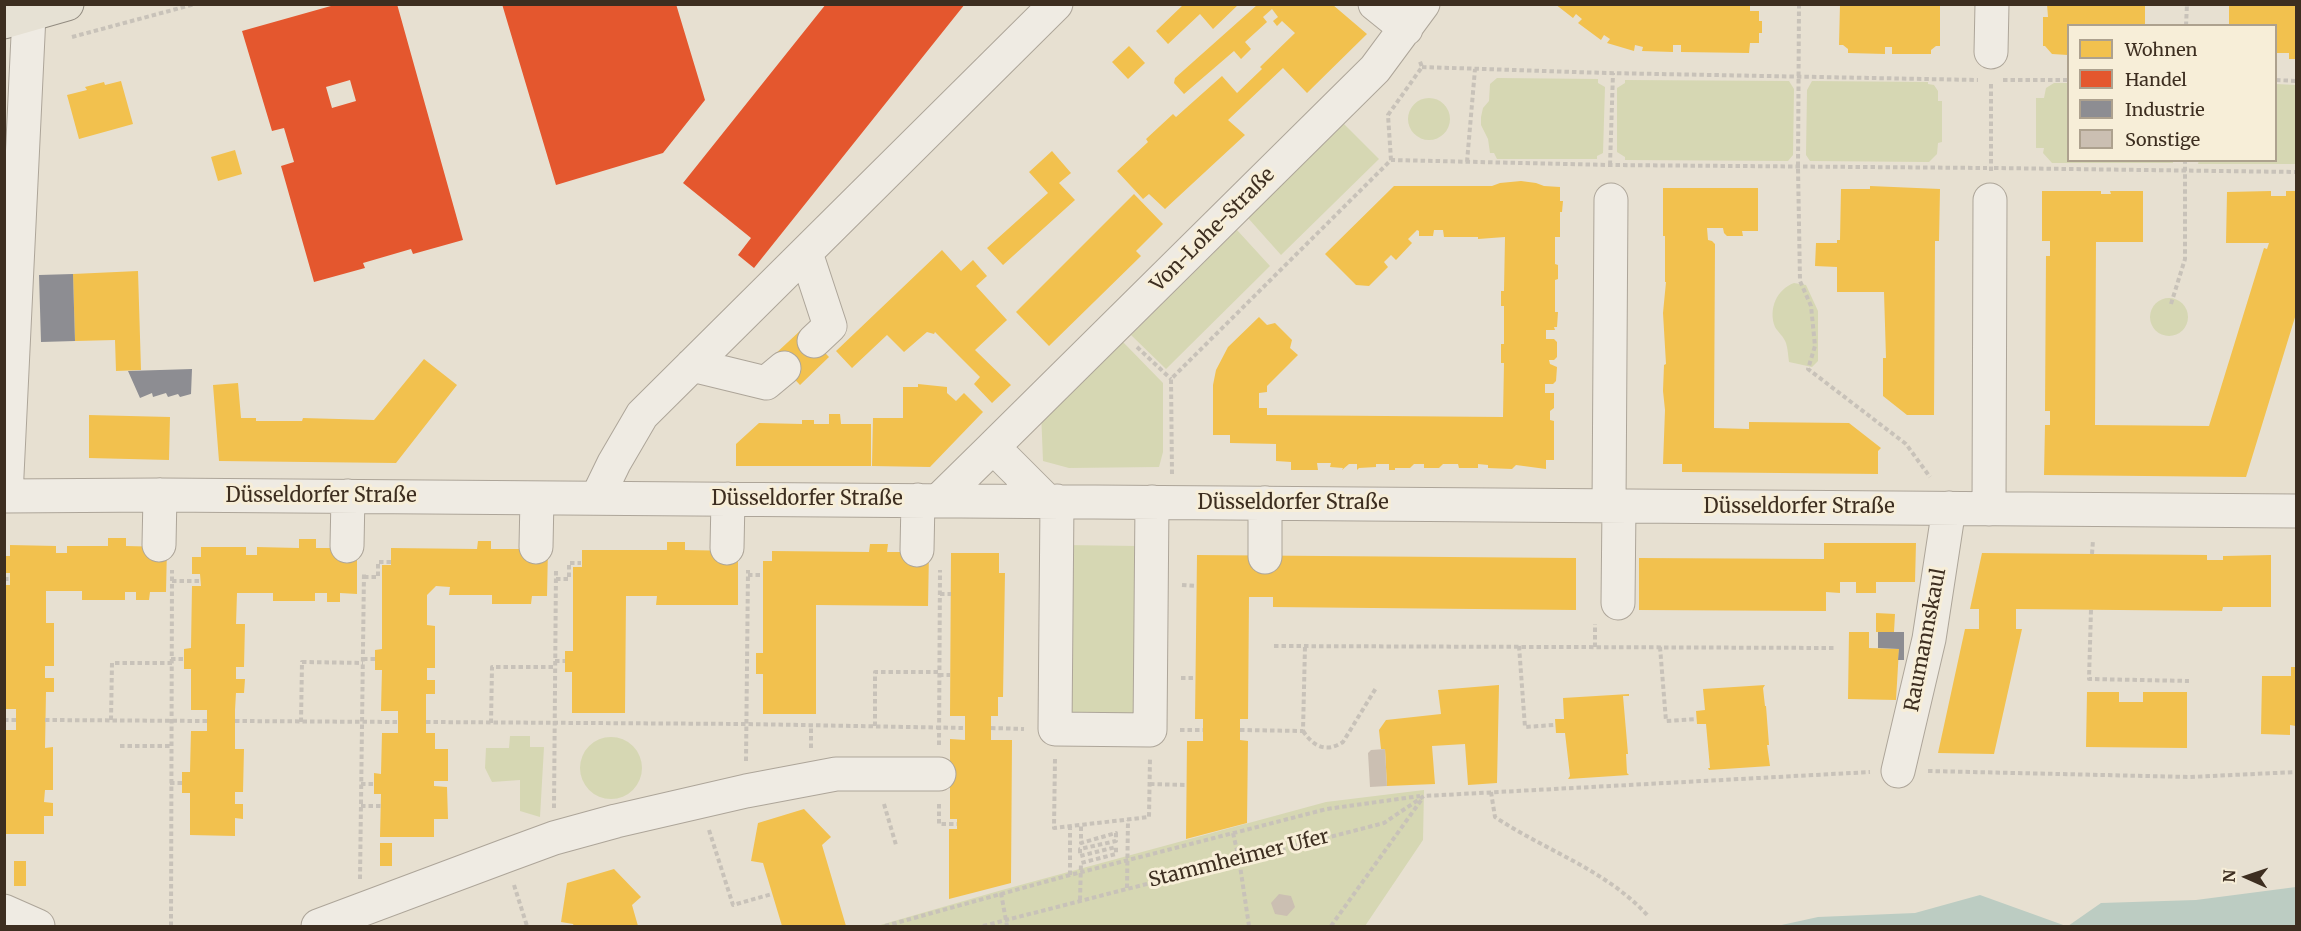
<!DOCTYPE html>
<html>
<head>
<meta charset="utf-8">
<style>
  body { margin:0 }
  #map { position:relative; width:2301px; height:931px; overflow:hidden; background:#e7e0d1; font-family:Merriweather,serif }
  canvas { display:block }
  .frame { position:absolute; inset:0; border:6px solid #3d2e20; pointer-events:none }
  .legend { position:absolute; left:2067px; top:24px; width:210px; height:138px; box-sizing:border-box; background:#f7eed8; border:2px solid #ada18e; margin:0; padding:8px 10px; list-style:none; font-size:18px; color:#3d2e20 }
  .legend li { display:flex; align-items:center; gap:12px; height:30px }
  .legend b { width:30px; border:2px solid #ada18e }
  .north { position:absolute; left:2217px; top:847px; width:60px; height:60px; -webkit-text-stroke:4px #f7eed8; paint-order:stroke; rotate:273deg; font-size:16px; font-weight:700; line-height:24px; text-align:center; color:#3d2e20 }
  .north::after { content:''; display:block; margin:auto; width:21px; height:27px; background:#3d2e20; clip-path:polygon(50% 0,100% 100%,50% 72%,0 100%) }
</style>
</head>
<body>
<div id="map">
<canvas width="2301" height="931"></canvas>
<div class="frame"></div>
<ul class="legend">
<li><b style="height:16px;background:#f2c14e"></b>Wohnen</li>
<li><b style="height:16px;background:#e4572e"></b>Handel</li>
<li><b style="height:16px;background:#8d8d92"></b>Industrie</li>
<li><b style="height:16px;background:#cbbfb2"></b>Sonstige</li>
</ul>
<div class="north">N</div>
</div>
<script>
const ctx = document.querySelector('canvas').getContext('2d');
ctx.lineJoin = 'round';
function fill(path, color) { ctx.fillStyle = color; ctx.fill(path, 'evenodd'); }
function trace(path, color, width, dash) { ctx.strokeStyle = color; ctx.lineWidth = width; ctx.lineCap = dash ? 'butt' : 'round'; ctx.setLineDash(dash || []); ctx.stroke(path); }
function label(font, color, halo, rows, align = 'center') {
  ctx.font = font + ' Merriweather,serif'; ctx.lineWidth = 6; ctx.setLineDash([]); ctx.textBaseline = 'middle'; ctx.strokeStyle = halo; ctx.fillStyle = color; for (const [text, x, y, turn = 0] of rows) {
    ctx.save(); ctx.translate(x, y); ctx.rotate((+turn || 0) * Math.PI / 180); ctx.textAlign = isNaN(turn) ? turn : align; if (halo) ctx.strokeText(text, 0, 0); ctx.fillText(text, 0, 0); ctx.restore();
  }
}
const green = new Path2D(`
  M1497 78 1598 79V83L1605 87 1603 153 1597 156V159H1497L1494 153H1490L1488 139 1481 125V117L1483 108 1489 101 1490 84Z
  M1625 80 1789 81 1794 89 1793 155 1788 161 1625 160V157L1617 152V88L1625 83Z
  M1812 81 1928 82V84L1934 85 1938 91V101H1942V142L1938 143 1937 154 1929 162 1810 161 1806 155 1807 90Z
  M2054 83H2068V160H2173V163H2052L2043 153 2044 148H2036V98H2044L2046 88Z
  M2276 84 2296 85V164H2198L2199 160H2276Z
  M1408 119a21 21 0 1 1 42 0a21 21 0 1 1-42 0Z
  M1344 124 1379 159 1281 255 1248 218Z
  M1237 230 1270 266 1166 369 1131 335Z
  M1794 283 1806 285 1818 311V361L1812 367 1789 362C1788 356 1788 349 1786 343 1784 337 1778 332 1775 327 1768 309 1777 289 1794 283Z
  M2150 317a19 19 0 1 1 38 0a19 19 0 1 1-38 0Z
  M1123 342 1163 383V452L1159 467 1069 468 1043 461 1041 411 1051 412Z
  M1064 545 1138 546 1136 718H1063Z
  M510 736H530V747H544L540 817 520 811V780L492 782 485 768 486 748H509Z
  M580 768a31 31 0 1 1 62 0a31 31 0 1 1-62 0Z
  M1424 790 1423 840 1365 926H877L1002 890 1326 802Z`);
const water = new Path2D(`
  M2296 887V926H2068L2101 903 2196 900Z
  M1980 895 2066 926H1777L1818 917 1915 913Z`);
const homes = new Path2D(`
  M1184 4H1239L1213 29 1200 14 1168 44 1156 31Z
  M1555 4H1750V11H1759V21H1762V33H1759V43H1750L1749 53 1681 52V45H1673V52L1642 51 1643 47 1635 45 1634 51 1607 43 1610 39 1604 35 1601 40 1578 23 1582 19 1576 14 1573 18Z
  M1840 4H1940V46H1936L1931 50V54H1892V47H1885V54L1848 53V49L1843 45H1839Z
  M2047 4 2145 5V26H2068V55L2052 54 2045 46H2043V17H2048Z
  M2229 4H2296V59H2289V53H2276V26H2229Z
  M1257 5H1333L1367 34 1307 93 1283 68 1228 120 1245 135 1165 209 1149 194 1143 199 1117 171 1148 142 1146 139 1173 114 1176 117 1222 76 1237 93 1262 69 1260 67 1295 33 1282 21 1277 26 1273 21 1278 17 1272 9 1263 17 1267 22 1245 42 1251 49 1241 59 1234 51 1184 94 1174 83 1175 78Z
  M1129 46 1145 63 1128 79 1112 62Z
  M121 81 133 124 79 139 67 95 87 90 85 87 104 82 105 85Z
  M235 150 242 174 218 181 211 157Z
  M1052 151 1071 173 1059 183 1075 200 1003 265 987 248 1048 193 1029 172Z
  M1521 181 1536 183 1544 186 1560 187V201H1563L1562 212H1560V237H1555V264L1558 265V279L1555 280V312H1558L1557 327H1554L1555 330H1546V339H1554L1557 342V357L1554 360H1549L1550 364 1557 367 1556 381 1553 384H1545V393H1554V408L1550 411V420L1554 421V460H1546V469L1516 465 1512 469 1488 468V465L1478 464V468H1459L1458 464H1443L1439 468H1424V464H1414L1410 468H1395V470H1389V464H1376V467L1359 468 1357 470V464H1349L1342 470 1343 468 1330 467 1331 463H1317L1318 470H1291V462L1276 461V444L1230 443V435H1213V385L1216 370 1228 347 1259 317 1267 325 1275 323 1292 340 1290 348 1298 355 1267 386V392L1259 393V408H1267V415L1503 417 1504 363H1501V344H1504V306H1501V291H1504L1505 237 1478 239V237H1444L1443 230H1434L1433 236H1419V231L1417 230 1408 239 1412 243 1396 260 1391 255 1384 262 1388 267 1369 286 1356 285 1325 254 1394 186H1492L1500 183Z
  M1870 186 1940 189 1939 241H1935L1934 415H1907L1883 396V358H1886L1884 292H1837V267L1815 266 1816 243H1837V240H1840L1841 189H1870Z
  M1663 188H1758V231H1742L1743 236H1727L1724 233 1723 228H1707L1708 240 1712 241 1715 244 1714 428 1749 429V422L1849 423 1881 448 1878 451V474L1682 472V464H1663L1665 410 1663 391 1664 365 1666 364 1663 313 1666 282H1665V236H1663Z
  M2042 191H2101V194H2111L2110 191H2143V242H2096L2095 425 2209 426 2264 248 2267 249 2269 243H2226L2227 192 2271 191V196H2286V191H2296V314L2246 477 2044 475 2045 425H2050V411H2045L2046 256H2050V241H2042Z
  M1134 194 1163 224 1136 251 1141 256 1049 346 1016 312Z
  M942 250 961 271 973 260 987 276 976 286 1007 320 975 350 1011 385 992 403 974 384 980 377 935 332 934 334 927 332 904 352 887 335 852 368 836 351Z
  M138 271 141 370 116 371 115 340 75 341 73 274Z
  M802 329 829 357 800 385 773 356Z
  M424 359 457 385 396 463 219 461 213 385 238 383 241 418H256V421H302L303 418 374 420Z
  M918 384 947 387V393L956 401 964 393 983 412 930 467 872 466 873 418H903V387H918Z
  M829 414H840L841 424H871V466H736V444L759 423 802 424V420H814V424H829Z
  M89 415 170 417 169 460 89 458Z
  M108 538H126V546L167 547 166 592H150L149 600H136V592H125V600H82V591H46V623H54V666H45V678H54V692H46L45 748 53 747V790H45L44 802 53 803V816H44V834H4V730H16V709H4V585H10V573H4V556H10V545L56 546V553H67V546H108Z
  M299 539H316V548H357V594L340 593V602H327V593H315V601H273V593H237L236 624H245L244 667H236V679H245L244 693H236L235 710V749H244L243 792H235V804H243V819L235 818V836L190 835V793H182V772H190L191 731H207V710H191V669H184V649L191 648 192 586H201L200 574H192V557H201V547H246V555H257V547L299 548Z
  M478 541H491V549H548L547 596H532L531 604H492V595H449L450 587 436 586 427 595V625L435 626V668H427V680H435V694H426V733H435V749H448V781H434V786L447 787 448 819H434V837H380L381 794H374V773L381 774 382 733H398V711H381L382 670H375V650L382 649V565H391V548L477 549Z
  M667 542H685V550L738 551V605H656L657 596H626L625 713H572V672H565V651H573V567H582V550H667Z
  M1824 543H1916L1915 582H1876V593H1856V582H1840V593L1826 592V611L1639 610V558L1824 559Z
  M870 544H888L887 552H929L928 606 816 605V714H763V674H756V653H763V561H772V551L869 552Z
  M951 553H999V573H1005L1003 697H998V716H991V740H1012L1011 883 949 899V829H957V819H950V739L965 740V716H950Z
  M1982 553 2207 555V560H2223V556H2225L2271 555V607H2223L2222 611 2016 609V629H2022L1994 754 1938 753 1965 629H1979V609H1970Z
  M1197 555 1576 558V610L1273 607V597H1249L1248 719H1240V740L1248 741 1247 823 1186 839 1187 741H1203V719H1195Z
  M1876 613 1895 614 1894 632H1876Z
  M1849 632H1869V648L1899 649 1896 700 1848 699Z
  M2291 667H2296V726L2290 725V735L2261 734 2262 676H2291Z
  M1499 685 1497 783 1468 785 1465 744 1432 746 1435 784 1387 786 1385 749H1381L1379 730 1386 720 1441 714 1438 690Z
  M1765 685 1763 688 1765 706H1766L1769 745H1767L1770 766 1709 770 1708 768H1710L1706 724H1697L1696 711 1705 710 1703 689Z
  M2087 692H2119V702H2143V692H2187V748L2086 747Z
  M1629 694V696H1623L1628 754H1626L1627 773 1629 775 1568 779 1570 776 1565 733H1556L1555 719H1564L1563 698Z
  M804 809 831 837 822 845 846 926H782L763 863 751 861 758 823Z
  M380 843H392V866H380Z
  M14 861H26V886H14Z
  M614 869 641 897 632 905 638 926H574L573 924 561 922 567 883Z`);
const shops = new Path2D(`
  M338 4H397L463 240 413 254 411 249 363 263 365 268 314 282 281 166 294 162 284 128 272 131 242 31ZM350 80 356 101 332 108 326 87Z
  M502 4H676L705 100 663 153 556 185Z
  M826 4H965L754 268 738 255 751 238 683 183Z`);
const industry = new Path2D(`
  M73 274 75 341 41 342 39 275Z
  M192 369 191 394 180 397 178 394 168 397 166 393 153 397 152 393 140 398 128 371Z
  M1878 632H1904V660H1898L1899 649 1878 648Z`);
const building = new Path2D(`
  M1385 749 1387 786 1370 787 1368 753 1371 750Z
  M1279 894 1291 896 1295 907 1287 916 1275 914 1271 903Z`);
const path = new Path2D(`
  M1799 4 1798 168 1800 281 1811 306 1815 346 1808 369 1906 444 1930 477
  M2186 26 2187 4
  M72 37 195 4
  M1422 67 1606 73 1978 80
  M2003 80H2068
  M2276 80 2296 81
  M1391 160 1388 115 1422 67 1419 59
  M1467 162 1475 69
  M1610 165 1613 73
  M1994 168 2296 172
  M1991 171V82
  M2171 304 2185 259V160
  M1137 347 1171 379
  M1172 474 1171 379 1391 160 1610 165 1987 168
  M2092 554 2093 540
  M748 575H763
  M364 577H378V562H391
  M4 579H10
  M556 579H569V563H581
  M172 581H200
  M1182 585 1196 586
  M940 594H951
  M2091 610 2089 679 2189 681
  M1274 646 1835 648
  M1519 646 1525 727 1554 725
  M1595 647V624
  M1660 647 1666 721 1696 719
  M171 659H184
  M363 659H375
  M555 661H565
  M939 675H950
  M1181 678H1196
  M4 720H16
  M45 720 207 721
  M111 720 112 663H172
  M235 721 398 722
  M301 722 302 662 363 663
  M426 722 746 724 964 728
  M491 723 492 667H555
  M875 726V672H939
  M991 728 1024 729
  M1180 730H1203
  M1240 730 1303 731 1305 646
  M1303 731C1314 747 1326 753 1343 742L1376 688
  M939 745 940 570
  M120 746H171
  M811 748V725
  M1055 759 1054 828 1149 817 1150 758
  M746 761 748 570
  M1928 771 2190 777 2296 772
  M170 783H182
  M361 784H374
  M1150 784 1186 785
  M1491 792 1495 817C1546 851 1607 870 1649 917
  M884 804 896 845
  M939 804V824H957
  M361 806H381
  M554 808 556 569
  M709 830 733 905 772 894
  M1233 833 1239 859 1249 926
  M1070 875V826
  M360 879 364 572
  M514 885 527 926
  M1127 888 1128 820
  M1001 893 1007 926
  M1080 900 1081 863 1116 854V847L1080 856V849L1116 841V833L1081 843V825
  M171 926 172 570
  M885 926 1070 875 1327 809 1420 796
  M983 926 1384 823 1424 796 1870 772
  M1331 926 1422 799`);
const minor = new Path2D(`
  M1375 4 1406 29
  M1991 52 1992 4
  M806 253 830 326 814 341
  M692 365 766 383 784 368
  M4 496 160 495 2296 511
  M6 496 29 15
  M597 498 614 463 642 415 1056 4
  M939 500 993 447
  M1047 501 993 447 1375 69 1423 4
  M1057 501 1055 729 1150 730 1152 502
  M1609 506 1611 200
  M1989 509 1990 200
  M159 545 160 495
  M347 546 348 496
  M536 547 537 498
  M727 548 728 499
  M917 550 918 500
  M1265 557V503
  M1618 603 1619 506
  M1898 771 1929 639 1949 508
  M4 911 38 926
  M318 926 505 856 554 838 616 821 746 791 836 774H939`);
const major = new Path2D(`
  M4 22 67 4`);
const streetNames = [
  ["Von-Lohe-Straße",1213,230,-45],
  ["Düsseldorfer Straße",321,496],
  ["Düsseldorfer Straße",807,499],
  ["Düsseldorfer Straße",1293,503],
  ["Düsseldorfer Straße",1799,507],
  ["Raumannskaul",1926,640,-79],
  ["Stammheimer Ufer",1239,859,-14]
];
fill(green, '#d6d7b3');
fill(water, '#bcccc2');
fill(homes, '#f2c14e');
fill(shops, '#e4572e');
fill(industry, '#8d8d92');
fill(building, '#cbbfb2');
trace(minor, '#ada599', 35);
trace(major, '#928b80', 35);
trace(path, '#c8c2b9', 4, [4.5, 3]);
trace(minor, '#efebe3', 33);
trace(major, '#e6e1d4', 33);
label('20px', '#3d2e20', '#f7eed8', streetNames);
</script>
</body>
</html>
